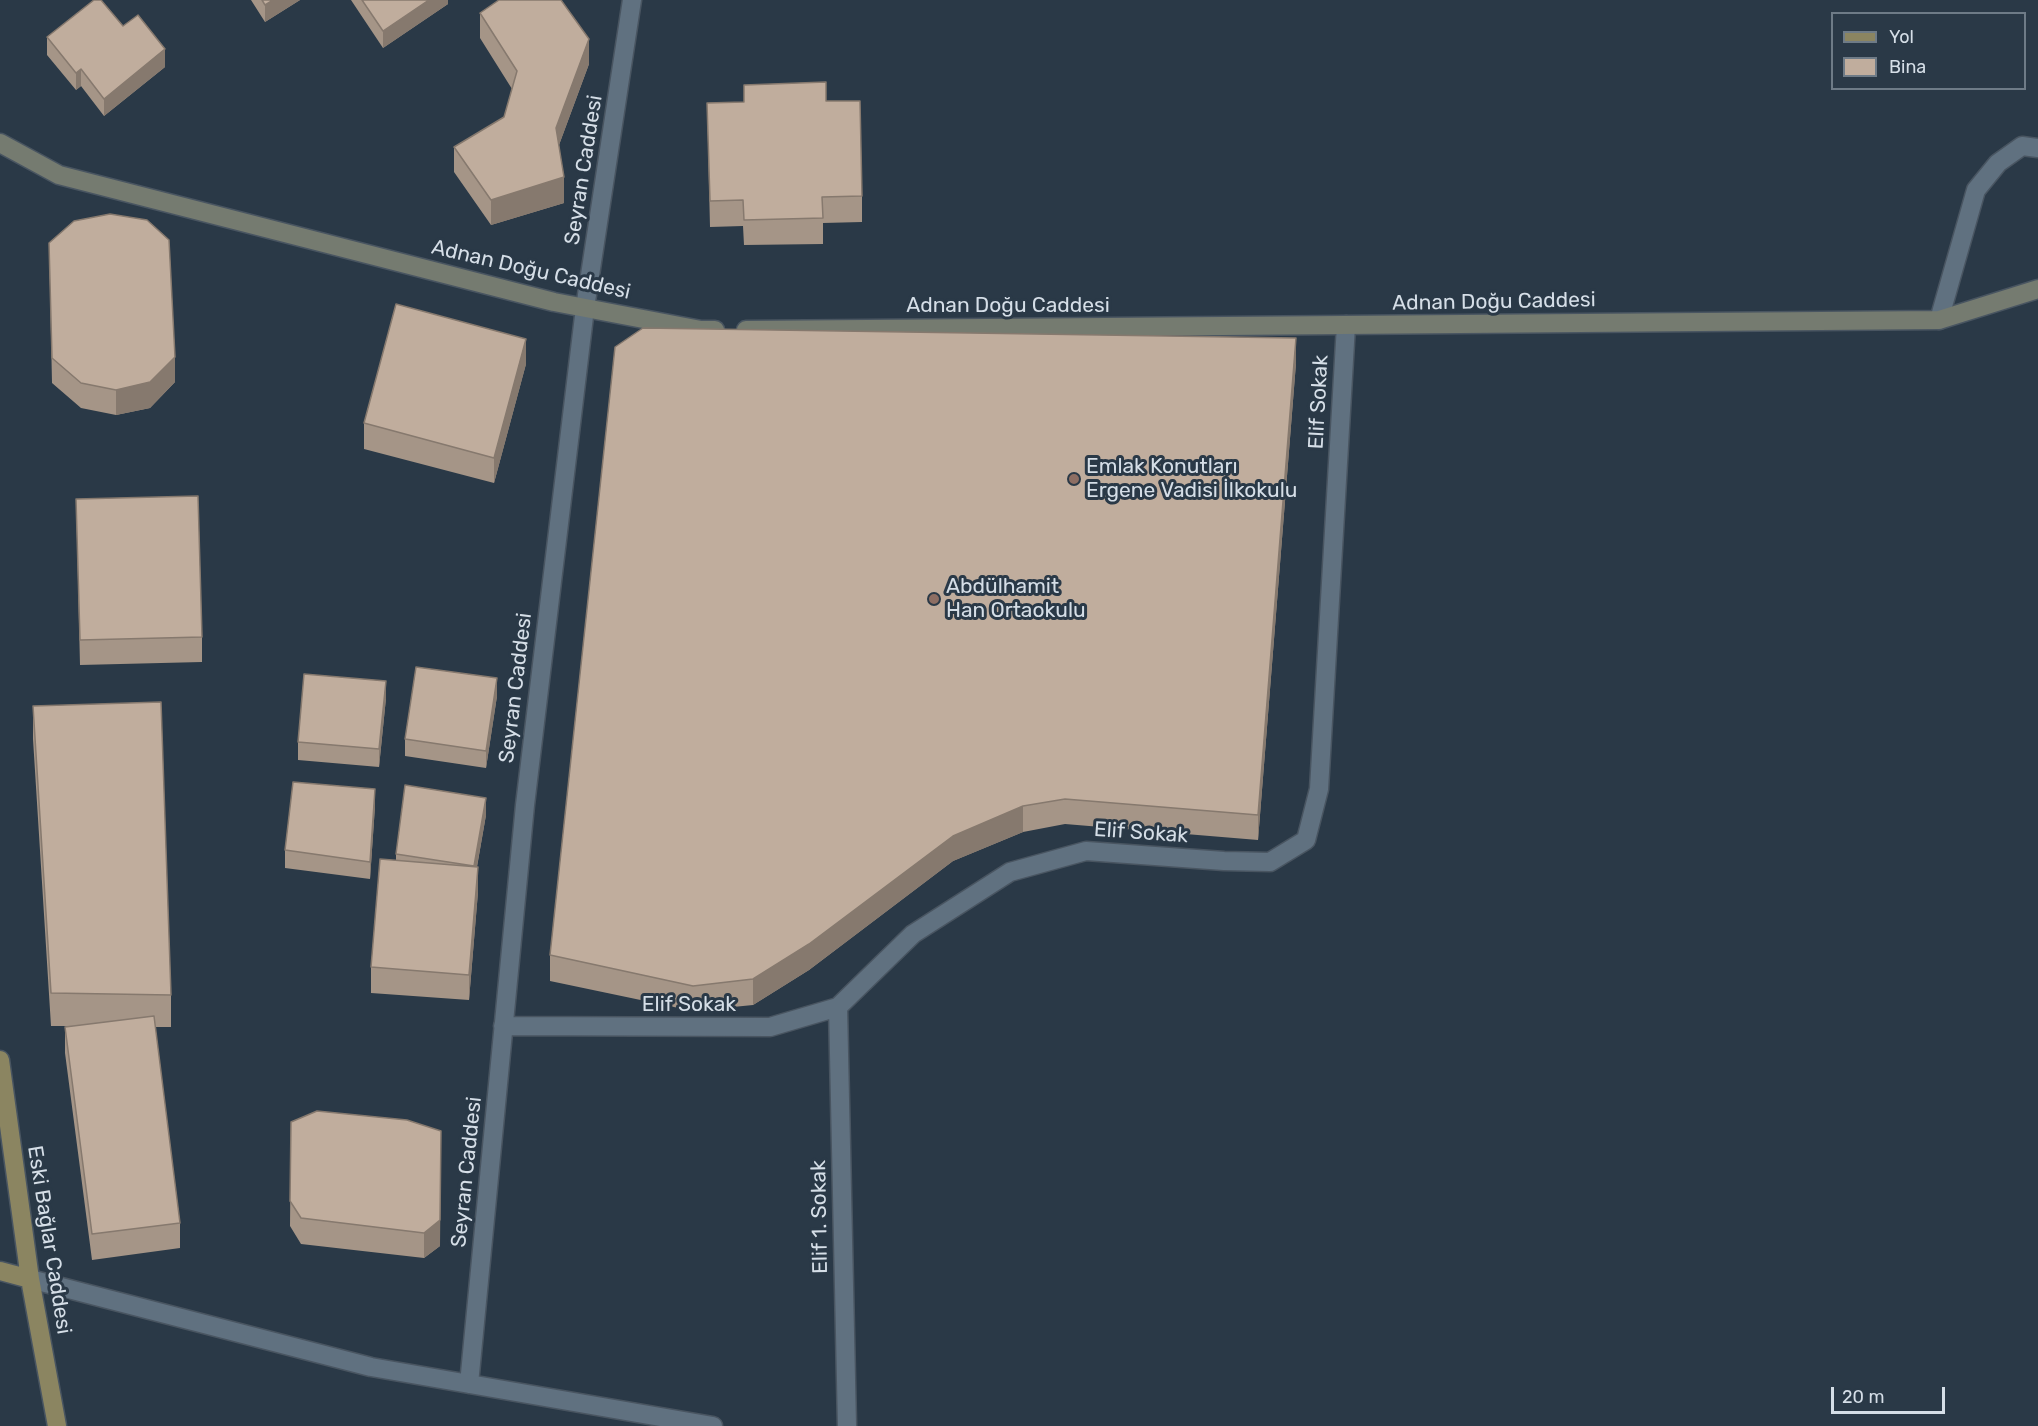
<!DOCTYPE html>
<html>
<head>
<meta charset="utf-8">
<style>
  body { margin:0 }
  #map { position:relative; width:2038px; height:1426px; overflow:hidden; background:#2a3947; font-family:Rubik,sans-serif }
  canvas { display:block }
  .legend { position:absolute; left:1831px; top:12px; width:195px; height:78px; box-sizing:border-box; background:#2a3947; border:2px solid #6e7b87; margin:0; padding:8px 10px; list-style:none; font-size:18px; color:#d5dee7 }
  .legend li { display:flex; align-items:center; gap:12px; height:30px }
  .legend b { width:30px; border:2px solid #6e7b87 }
  .scale { position:absolute; left:1831px; top:1387px; width:114px; height:27px; box-sizing:border-box; border:3px solid #d5dee7; border-top:0; padding-left:8px; font-size:18px; line-height:21px; white-space:nowrap; color:#d5dee7; -webkit-text-stroke:4px #2a3947; paint-order:stroke }
</style>
</head>
<body>
<div id="map">
<canvas width="2038" height="1426"></canvas>
<ul class="legend">
<li><b style="height:8px;background:#8b8561"></b>Yol</li>
<li><b style="height:16px;background:#c0ad9d"></b>Bina</li>
</ul>
<div class="scale">20 m</div>
</div>
<script>
const ctx = document.querySelector('canvas').getContext('2d');
ctx.lineJoin = 'round';
function trace(path, color, width, dash) { ctx.strokeStyle = color; ctx.lineWidth = width; ctx.lineCap = dash ? 'butt' : 'round'; ctx.setLineDash(dash || []); ctx.stroke(path); }
function fill(path, color) { ctx.fillStyle = color; ctx.fill(path, 'evenodd'); }
function label(font, color, halo, rows, align = 'center') {
  ctx.font = font + ' Rubik,sans-serif'; ctx.lineWidth = 6; ctx.setLineDash([]); ctx.textBaseline = 'middle'; ctx.strokeStyle = halo; ctx.fillStyle = color; for (const [text, x, y, turn = 0] of rows) {
    ctx.save(); ctx.translate(x, y); ctx.rotate((+turn || 0) * Math.PI / 180); ctx.textAlign = isNaN(turn) ? turn : align; if (halo) ctx.strokeText(text, 0, 0); ctx.fillText(text, 0, 0); ctx.restore();
  }
}
const street = new Path2D(`
  M1939 320 1976 190 1998 163 2022 146 2038 148
  M838 1007 847 1426
  M503 1026 770 1027 838 1007 913 934 1010 872 1086 851 1224 861 1270 862 1306 840 1319 789 1346 325
  M30 1279 371 1367 713 1426
  M469 1384 525 805 585 308 632 0`);
const secondary = new Path2D(`
  M0 143 59 175 554 302 701 330H715
  M746 330 1939 320 2038 289`);
const primary = new Path2D(`
  M0 1060 30 1279 57 1426
  M0 1271 30 1279`);
const wall = new Path2D(`
  M251 0H300L265 22Z
  M351 0H448V4L383 48Z
  M480 13 589 64 559 145 564 203 491 225 454 172V147L504 117 512 89 480 38Z
  M123 26 165 67 104 116 81 86 76 90 47 55V37Z
  M826 101 862 196V222L823 223V244L744 245 743 226 710 227 707 103 744 102Z
  M49 243 175 382 150 408 116 415 81 408 52 383Z
  M1296 363 1258 840 1065 824 1023 832 953 861 809 970 753 1005 693 1011 550 981V955Z
  M526 364 494 483 364 449V423Z
  M76 499 202 637V662L80 665Z
  M497 696 486 768 405 756V739Z
  M386 698 379 767 298 760V742Z
  M33 706 171 995V1027H155L180 1223V1248L92 1260 65 1053V1027L74 1026H51L33 739Z
  M375 806 370 879 285 868V850Z
  M486 815 477 867 478 892 469 1000 371 993V967L396 860V854Z
  M291 1122 440 1246 424 1258 301 1244 290 1226Z`);
const shadedWall = new Path2D(`
  M273 0H300L265 22V5Z
  M429 0H448V4L383 48V31Z
  M589 39V64L556 153V128Z
  M165 49V67L104 116V99Z
  M81 69V86L76 90V73Z
  M564 177V203L491 225V200Z
  M1296 338V363L1258 840V815Z
  M526 339V364L494 483V458Z
  M175 357V382L150 408 116 415V390Z
  M497 678V696L486 768V751Z
  M386 681V698L379 767V749Z
  M375 789V806L370 879V862Z
  M486 798V815L474 883V866Z
  M1023 806V832L953 861 809 970 753 1005V979L953 836Z
  M478 867V892L469 1000V975Z
  M441 1156 440 1246 424 1258V1233Z`);
const building = new Path2D(`
  M94 0H101L123 26 138 15 165 49 104 99 81 69 76 73 47 37Z
  M262 0H273L265 5Z
  M362 0H429L383 31Z
  M499 0H561L589 39 556 128 564 177 491 200 454 147 504 117 517 71 480 13Z
  M826 82V101H860L862 196 822 197 823 218 744 220 743 200 710 201 707 103 744 102V85Z
  M110 214 147 220 169 240 175 357 150 382 116 390 81 383 52 358 49 243 74 221Z
  M396 304 526 339 494 458 364 423Z
  M643 328 1296 338 1258 815 1065 799 1023 806 953 836 809 944 753 979 693 986 550 955 615 347Z
  M198 496 202 637 80 640 76 499Z
  M416 667 497 678 486 751 405 739Z
  M304 674 386 681 379 749 298 742Z
  M161 702 171 995 51 993 33 706Z
  M293 782 375 789 370 862 285 850Z
  M405 785 486 798 474 866 396 854Z
  M380 859 478 867 469 975 371 967Z
  M154 1016 180 1223 92 1234 65 1027Z
  M317 1111 407 1120 441 1131 440 1220 424 1233 301 1218 290 1201 291 1122Z`);
const markers = [
  [1074,479,6,"#8d6e63"],
  [934,599,6,"#8d6e63"]
];
const streetNames = [
  ["Seyran Caddesi",584,170,-81],
  ["Adnan Doğu Caddesi",531,270,13],
  ["Adnan Doğu Caddesi",1494,302,-1],
  ["Adnan Doğu Caddesi",1008,306],
  ["Elif Sokak",1319,402,-87],
  ["Seyran Caddesi",516,688,-83],
  ["Elif Sokak",1141,833,4],
  ["Elif Sokak",689,1005],
  ["Seyran Caddesi",467,1172,-84],
  ["Elif 1. Sokak",820,1217,-91],
  ["Eski Bağlar Caddesi",49,1240,81]
];
const poiNames = [
  ["Emlak Konutları",1086,467],
  ["Ergene Vadisi İlkokulu",1086,491],
  ["Abdülhamit",946,587],
  ["Han Ortaokulu",946,611]
];
trace(street, '#495561', 21);
trace(secondary, '#495561', 21);
trace(primary, '#495561', 21);
trace(street, '#607180', 18);
trace(secondary, '#757b70', 18);
trace(primary, '#8b8561', 18);
fill(wall, '#a59587');
fill(shadedWall, '#86796e');
fill(building, '#c0ad9d');
trace(building, '#86796e', 1.5);
for (const [x, y, r, color] of markers) { const dot = new Path2D(); dot.arc(x, y, r, 0, 2 * Math.PI); ctx.fillStyle = color; ctx.fill(dot); trace(dot, '#2a3947', 2); }
label('21px', '#d5dee7', '#2a3947', streetNames);
label('21px', '#d5dee7', '#2a3947', poiNames, 'left');
</script>
</body>
</html>
